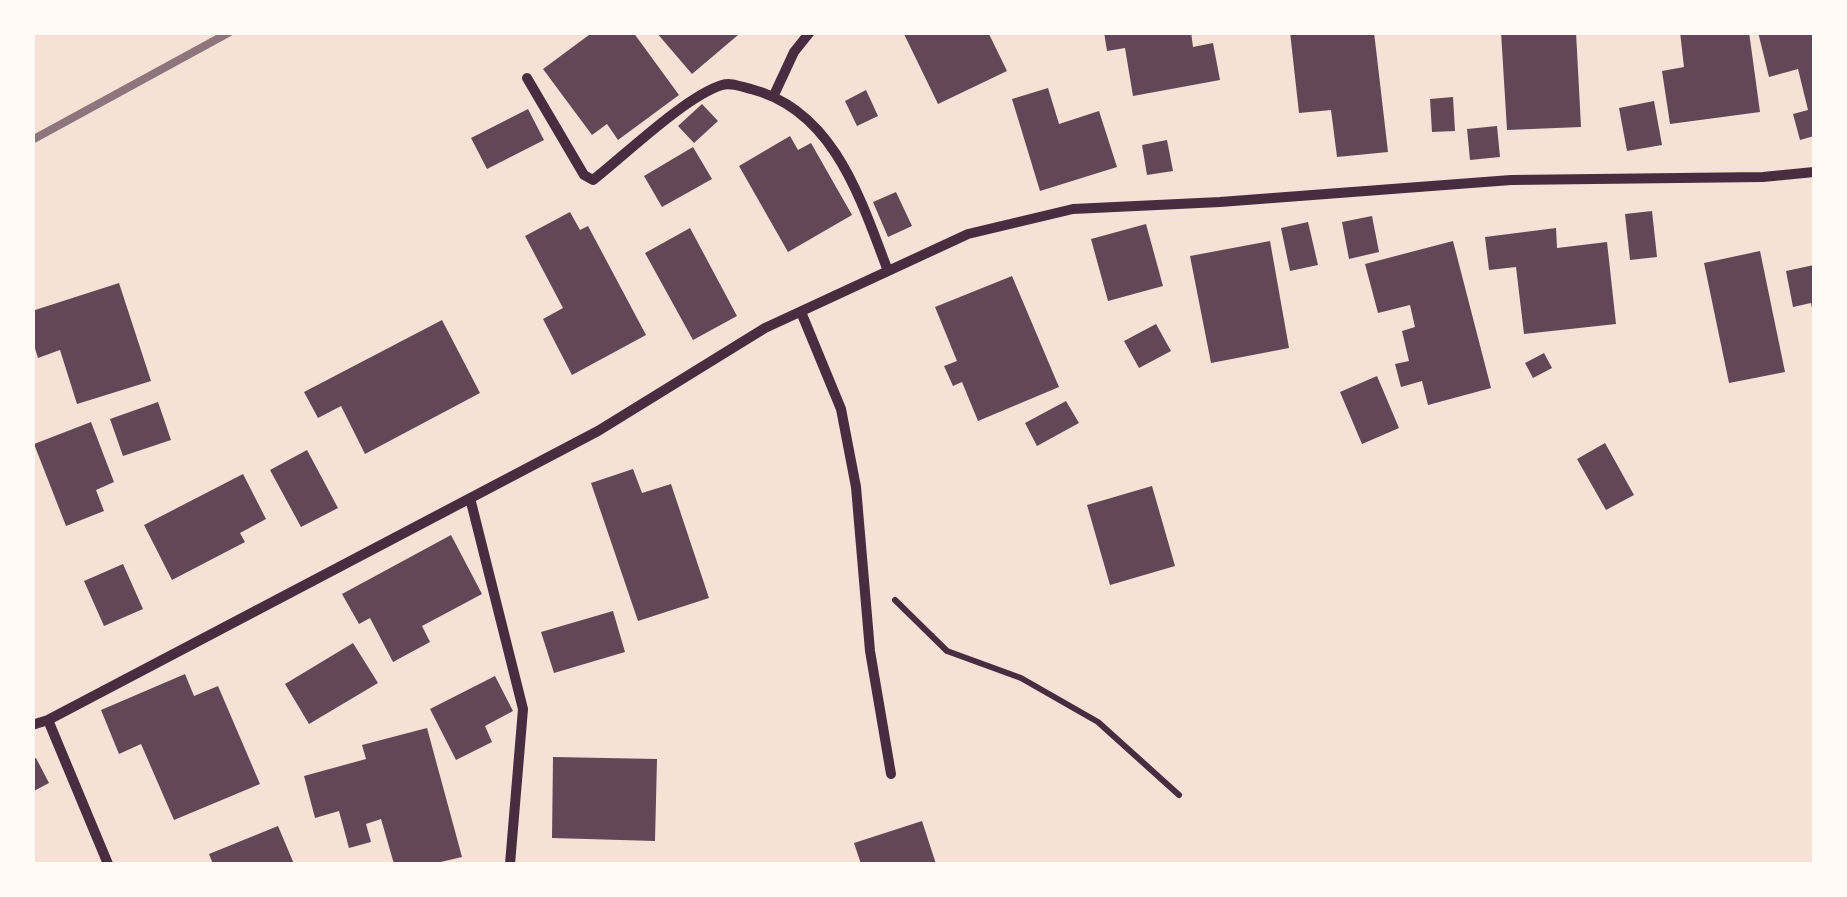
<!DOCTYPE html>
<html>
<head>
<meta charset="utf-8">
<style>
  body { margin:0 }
  #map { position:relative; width:1847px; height:897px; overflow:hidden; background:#f7e1d7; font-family:"Public Sans",sans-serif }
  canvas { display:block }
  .frame { position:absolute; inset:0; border:35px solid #fffaf5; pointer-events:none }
</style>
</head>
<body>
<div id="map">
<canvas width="1847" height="897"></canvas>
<div class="frame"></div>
</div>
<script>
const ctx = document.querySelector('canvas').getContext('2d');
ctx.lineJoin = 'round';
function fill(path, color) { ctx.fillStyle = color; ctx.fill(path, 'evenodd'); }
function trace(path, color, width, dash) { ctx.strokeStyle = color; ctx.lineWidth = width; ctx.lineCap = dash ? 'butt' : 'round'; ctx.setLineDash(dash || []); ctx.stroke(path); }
const building = new Path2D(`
  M593 32H633L679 95 618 140 607 124 592 135 543 69Z
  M656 32H736L738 35 692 74Z
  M903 32H988L1007 71 938 104Z
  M1104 32H1191L1193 47 1213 43 1220 80 1133 96 1125 48 1107 51Z
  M1290 32H1374L1388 152 1337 157 1331 110 1299 113Z
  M1501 32H1576L1581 127 1507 130Z
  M1680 32H1749L1760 112 1670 124 1662 71 1684 67Z
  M1758 32H1814V136L1800 140 1793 114 1808 110 1798 69 1769 77Z
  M1048 88 1059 124 1099 111 1117 167 1040 191 1012 99Z
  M866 90 878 116 857 126 845 101Z
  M1453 97 1455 131 1432 132 1430 99Z
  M1654 101 1662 145 1627 151 1619 108Z
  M702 104 718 121 694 143 678 126Z
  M528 109 544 140 487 169 471 138Z
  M1497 126 1500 157 1470 160 1467 129Z
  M790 136 798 150 811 143 852 215 788 252 739 166Z
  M1167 140 1173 171 1147 175 1142 145Z
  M693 147 712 179 662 207 644 176Z
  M896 192 912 226 888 237 873 202Z
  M1652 211 1657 257 1630 260 1625 214Z
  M570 212 580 230 588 226 646 335 572 375 543 319 563 308 525 236Z
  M1372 216 1379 252 1349 259 1342 222Z
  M1308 222 1318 265 1290 271 1281 228Z
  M1146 224 1163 286 1108 301 1091 239Z
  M690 228 737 316 693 340 645 253Z
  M1556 228 1557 248 1607 242 1616 324 1524 334 1516 267 1489 270 1485 237Z
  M1270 241 1289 348 1211 363 1190 256Z
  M1453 241 1491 388 1428 405 1422 381 1401 387 1395 364 1409 361 1402 331 1415 327 1410 305 1378 313 1365 264Z
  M1760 251 1785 372 1729 383 1704 263Z
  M1814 265V314H1813L1811 303 1793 307 1786 271Z
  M1012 276 1059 387 978 421 962 382 953 386 944 366 957 361 935 307Z
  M119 283 151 381 77 404 60 350 38 358 32 339V311Z
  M442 320 480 393 365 454 341 406 318 418 304 392Z
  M1156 324 1171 351 1139 368 1124 341Z
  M1544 353 1552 368 1533 378 1525 363Z
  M1377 376 1399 428 1362 444 1340 392Z
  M1066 401 1079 423 1037 446 1025 423Z
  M158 402 171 440 123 456 110 419Z
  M91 422 114 482 96 490 104 511 66 526 34 444Z
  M1605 443 1634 495 1606 510 1577 459Z
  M307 450 338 508 301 527 270 470Z
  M633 469 642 493 671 484 709 598 638 621 591 483Z
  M243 474 266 519 240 533 245 542 172 580 144 525Z
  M1152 486 1175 566 1110 585 1087 505Z
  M451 535 482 594 422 626 430 642 393 662 370 618 359 624 342 594Z
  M123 564 143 609 104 626 84 581Z
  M613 611 625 652 554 673 541 632Z
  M353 643 378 683 309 724 285 684Z
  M185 674 194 696 218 686 260 784 174 820 141 744 119 754 101 710Z
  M495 676 513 711 485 726 492 742 456 760 430 709Z
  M427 728 462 857 432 864H394L381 819 366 824 371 842 349 848 339 811 315 818 304 776 366 759 362 745Z
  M553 757 657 759 655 841 552 838Z
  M36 758 49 783 32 792V760Z
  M922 821 936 864H861L854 843Z
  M278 826 294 864H213L209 854Z`);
const path = new Path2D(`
  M895 600 947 651 1021 678 1098 722 1179 795`);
const minor = new Path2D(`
  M527 78 584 175 593 180C625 155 686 96 722 85 732 82 741 87 751 89 834 110 861 200 888 271
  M774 95 794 52 810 32
  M801 312 841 409 856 487 870 651 891 774
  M470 498 523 709 510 864
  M48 720 108 864
  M32 725 48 720 598 431 765 328 968 234 1073 209 1220 202 1511 180 1763 177 1814 172`);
const rail = new Path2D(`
  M32 140 230 32`);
fill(building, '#644757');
trace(path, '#4a2c40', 6);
trace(minor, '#4a2c40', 10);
trace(rail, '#8f747c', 8);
</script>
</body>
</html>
